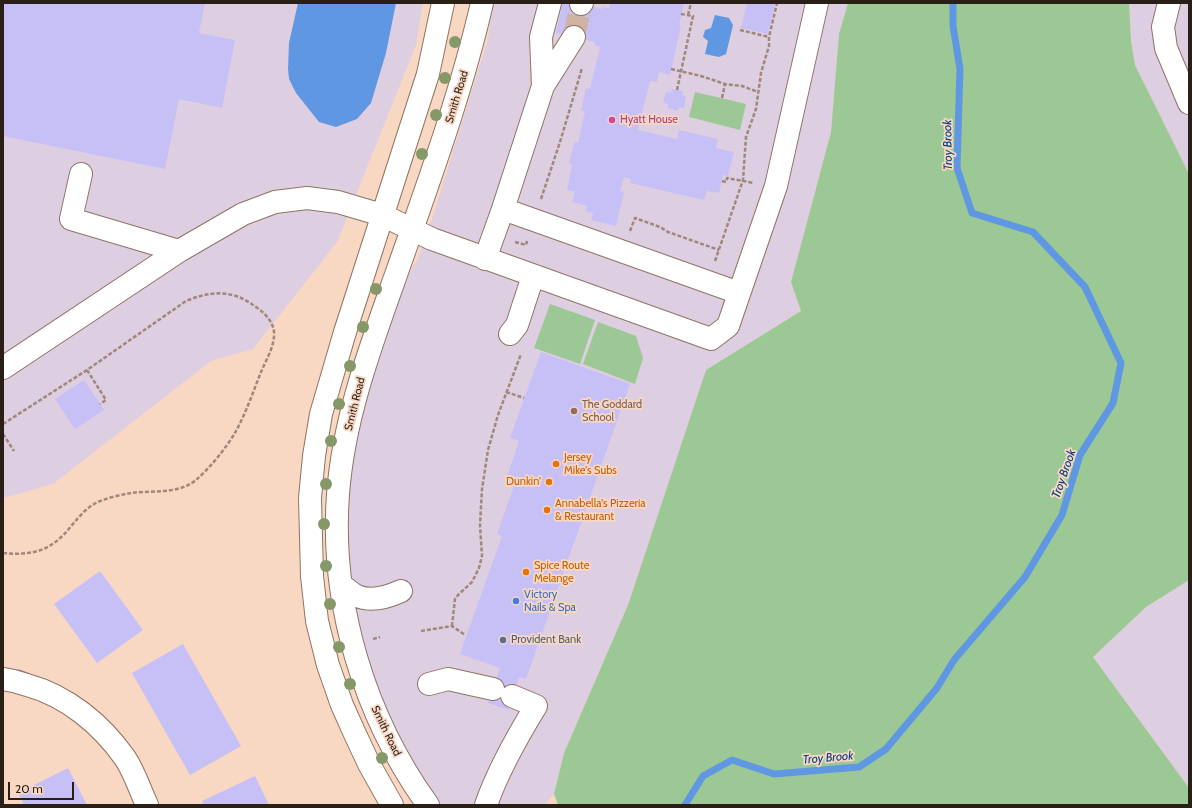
<!DOCTYPE html>
<html>
<head>
<meta charset="utf-8">
<style>
  body { margin:0 }
  #map { position:relative; width:1192px; height:808px; overflow:hidden; background:#f8d7c3; font-family:Cabin,sans-serif }
  canvas { display:block }
  .frame { position:absolute; inset:0; border:4px solid #2a1f17; pointer-events:none }
  .scale { position:absolute; left:8px; top:782px; width:66px; height:18px; box-sizing:border-box; border:2px solid #2a1f17; border-top:0; padding-left:5px; font-size:12px; line-height:14px; white-space:nowrap; color:#2a1f17; -webkit-text-stroke:3px #f8d7c3; paint-order:stroke }
</style>
</head>
<body>
<div id="map">
<canvas width="1192" height="808"></canvas>
<div class="frame"></div>
<div class="scale">20 m</div>
</div>
<script>
const ctx = document.querySelector('canvas').getContext('2d');
ctx.lineJoin = 'round';
function fill(path, color) { ctx.fillStyle = color; ctx.fill(path, 'evenodd'); }
function trace(path, color, width, dash) { ctx.strokeStyle = color; ctx.lineWidth = width; ctx.lineCap = dash ? 'butt' : 'round'; ctx.setLineDash(dash || []); ctx.stroke(path); }
function label(font, color, halo, rows, align = 'center') {
  ctx.font = font + ' Cabin,sans-serif'; ctx.lineWidth = 3.5; ctx.setLineDash([]); ctx.textBaseline = 'middle'; ctx.strokeStyle = halo; ctx.fillStyle = color; for (const [text, x, y, turn = 0] of rows) {
    ctx.save(); ctx.translate(x, y); ctx.rotate((+turn || 0) * Math.PI / 180); ctx.textAlign = isNaN(turn) ? turn : align; if (halo) ctx.strokeText(text, 0, 0); ctx.fillText(text, 0, 0); ctx.restore();
  }
}
const commercial = new Path2D(`
  M3 3H423L416 45 337 242 253 349 211 361 53 484 3 498Z
  M493 3H848L839 34 831 132 791 282 801 311 706 371 628 605 564 753 554 794 544 805H439L393 733 368 668 353 610 344 542 348 471 364 395 393 304 418 258 434 213 488 39Z
  M1129 3H1189V174L1135 65 1131 41Z
  M1189 580V788L1093 657 1146 607Z`);
const green = new Path2D(`
  M848 3H1129L1131 41 1135 65 1189 174V580L1146 607 1093 657 1189 788V805H558L554 794 564 753 628 605 706 370 801 311 791 282 831 132 839 34Z
  M695 92 746 104 740 130 689 117Z
  M550 304 595 320 580 364 534 348Z
  M598 322 636 336 643 358 635 384 583 364Z`);
const water = new Path2D(`
  M298 3H396L386 53 371 103 357 119 336 127 319 122 296 93 289 79 288 69 289 43Z
  M715 15 729 18 733 25 726 54 719 57 705 54 708 41 703 37 705 30 711 28Z`);
const stream = new Path2D(`
  M685 805 703 776 732 760 774 774 859 767 886 749 937 688 954 660 1025 577 1062 515 1080 455 1113 403 1121 363 1085 287 1033 232 972 213 957 168 960 69 953 26V3`);
const building = new Path2D(`
  M3 3H205L199 33 235 40 222 108 179 99 165 169 3 136Z
  M563 3H577L602 9 603 7 609 8 610 3H684L679 25 681 26 670 75 659 72 657 82 650 81 638 130 677 139 679 130 718 139 716 148 734 152 728 176 723 175 719 193 707 191 704 200 630 183 631 179 624 177 620 191 624 192 616 226 591 220 593 213 586 211 587 206 572 202 575 192 567 190 572 165 569 164 574 142 578 143 585 111H581L586 88 590 89 600 47 594 45 595 42 556 33Z
  M747 3H775L768 34 741 28Z
  M672 89 683 91 682 95 686 96 684 108 678 107V111L667 108 668 104 663 102 666 92 671 93Z
  M541 352 630 384 526 679 519 677 508 710 488 703 500 668 460 654 502 536 497 534 515 483 506 480 519 441 510 438Z
  M84 380 104 410 75 429 55 399Z
  M100 571 143 630 97 663 54 604Z
  M183 644 241 746 190 775 132 673Z
  M68 768 87 805H24L18 793Z
  M255 776 269 805H204L202 801Z`);
const minorTunnel = new Path2D(`
  M574 37 581 4`);
const path = new Path2D(`
  M688 15 691 3
  M740 30 769 37
  M671 69 701 76 725 84 742 86 758 92
  M677 90 693 16 681 14
  M722 98 725 84
  M722 181 726 182 727 178 754 183
  M541 199 560 142 582 68
  M630 231 635 218 660 227 668 232 719 250
  M515 242 526 245 527 241
  M715 261 743 180 746 137 756 109 761 73 769 46V37L777 3
  M87 370 106 400 100 404
  M506 392 524 398
  M3 424 87 370 186 301C208 292 229 289 250 303 260 309 273 319 274 332 275 346 266 360 261 372 253 392 246 413 236 431 227 447 210 468 196 480 177 495 152 490 131 493 120 495 106 498 96 503 86 508 79 517 72 525 53 550 34 556 3 553
  M3 434 14 451
  M452 626 455 599 458 595 472 582 479 568 482 556 480 525 482 489 488 450 498 415 521 354
  M421 631 452 626 465 635
  M373 639 380 637`);
const minor = new Path2D(`
  M1169 3 1163 27 1166 48 1189 103
  M581 4 582 3
  M543 86 541 37 550 3
  M81 174 71 219 179 251
  M503 209 739 293
  M485 259 503 209 543 86 574 37
  M510 334 517 325 533 276
  M3 368 179 251 243 214 275 202 307 198 338 202 382 215 432 239 711 339 728 326 776 186 817 3
  M341 585C346 588 352 594 357 596 371 602 388 597 401 591
  M3 679C11 680 19 682 27 685 67 696 101 724 125 758 134 771 140 790 147 805
  M429 684 448 679 493 689
  M392 805 369 764 355 734 342 705 328 665 317 621 312 576 310 498 314 456 321 414 345 332 428 74 443 3
  M428 805C364 716 330 603 338 494 344 415 372 343 398 269 429 181 461 94 482 3
  M486 805C498 770 517 737 536 706L512 696`);
const trees = [
  [455,42],
  [445,78],
  [436,115],
  [422,154],
  [376,289],
  [363,327],
  [350,366],
  [339,404],
  [331,441],
  [326,484],
  [324,524],
  [326,566],
  [330,604],
  [339,647],
  [350,684],
  [382,758]
];
const markers = [
  [612,120,4,"#d1479c"],
  [574,411,4,"#8d6e63"],
  [556,464,4,"#e8710a"],
  [549,482,4,"#e8710a"],
  [547,510,4,"#e8710a"],
  [526,572,4,"#e8710a"],
  [516,601,4,"#3f7fe0"],
  [503,640,4,"#5c6f8a"]
];
const streetNames = [
  ["Smith Road",457,97,-73],
  ["Smith Road",355,404,-76],
  ["Smith Road",386,731,64]
];
const hotelNames = [
  ["Hyatt House",620,120]
];
const educationNames = [
  ["The Goddard",582,405],
  ["School",582,418]
];
const foodNames = [
  ["Jersey",564,458],
  ["Mike's Subs",564,471],
  ["Dunkin'",541,482,"right"],
  ["Annabella's Pizzeria",555,504],
  ["& Restaurant",555,517],
  ["Spice Route",534,566],
  ["Melange",534,579]
];
const shopNames = [
  ["Victory",524,595],
  ["Nails & Spa",524,608]
];
const serviceNames = [
  ["Provident Bank",511,640]
];
const waterNames = [
  ["Troy Brook",948,145,-91],
  ["Troy Brook",1064,474,-71],
  ["Troy Brook",828,758,-5]
];
fill(commercial, '#decee1');
fill(green, '#9cc895');
fill(water, '#6097e2');
trace(stream, '#6097e2', 7);
fill(building, '#c7c0f7');
trace(minorTunnel, '#cfb2a1', 22, [22, 11]);
trace(minor, '#907361', 24);
trace(path, '#9f8879', 2.5, [4, 2]);
trace(minor, '#fff', 22);
ctx.fillStyle = '#859968';
for (const [x, y] of trees) { ctx.beginPath(); ctx.arc(x, y, 6, 0, 2 * Math.PI); ctx.fill(); }
for (const [x, y, r, color] of markers) { const dot = new Path2D(); dot.arc(x, y, r, 0, 2 * Math.PI); ctx.fillStyle = color; ctx.fill(dot); trace(dot, '#f8d7c3', 1.5); }
label('11px', '#2a1f17', '#f8d7c3', streetNames);
label('11px', '#b23c85', '#f8d7c3', hotelNames, 'left');
label('11px', '#785e54', '#f8d7c3', educationNames, 'left');
label('11px', '#c56008', '#f8d7c3', foodNames, 'left');
label('11px', '#366cbe', '#f8d7c3', shopNames, 'left');
label('11px', '#4e5e75', '#f8d7c3', serviceNames, 'left');
label('italic 12px', '#043d80', '#f8d7c3', waterNames);
</script>
</body>
</html>
